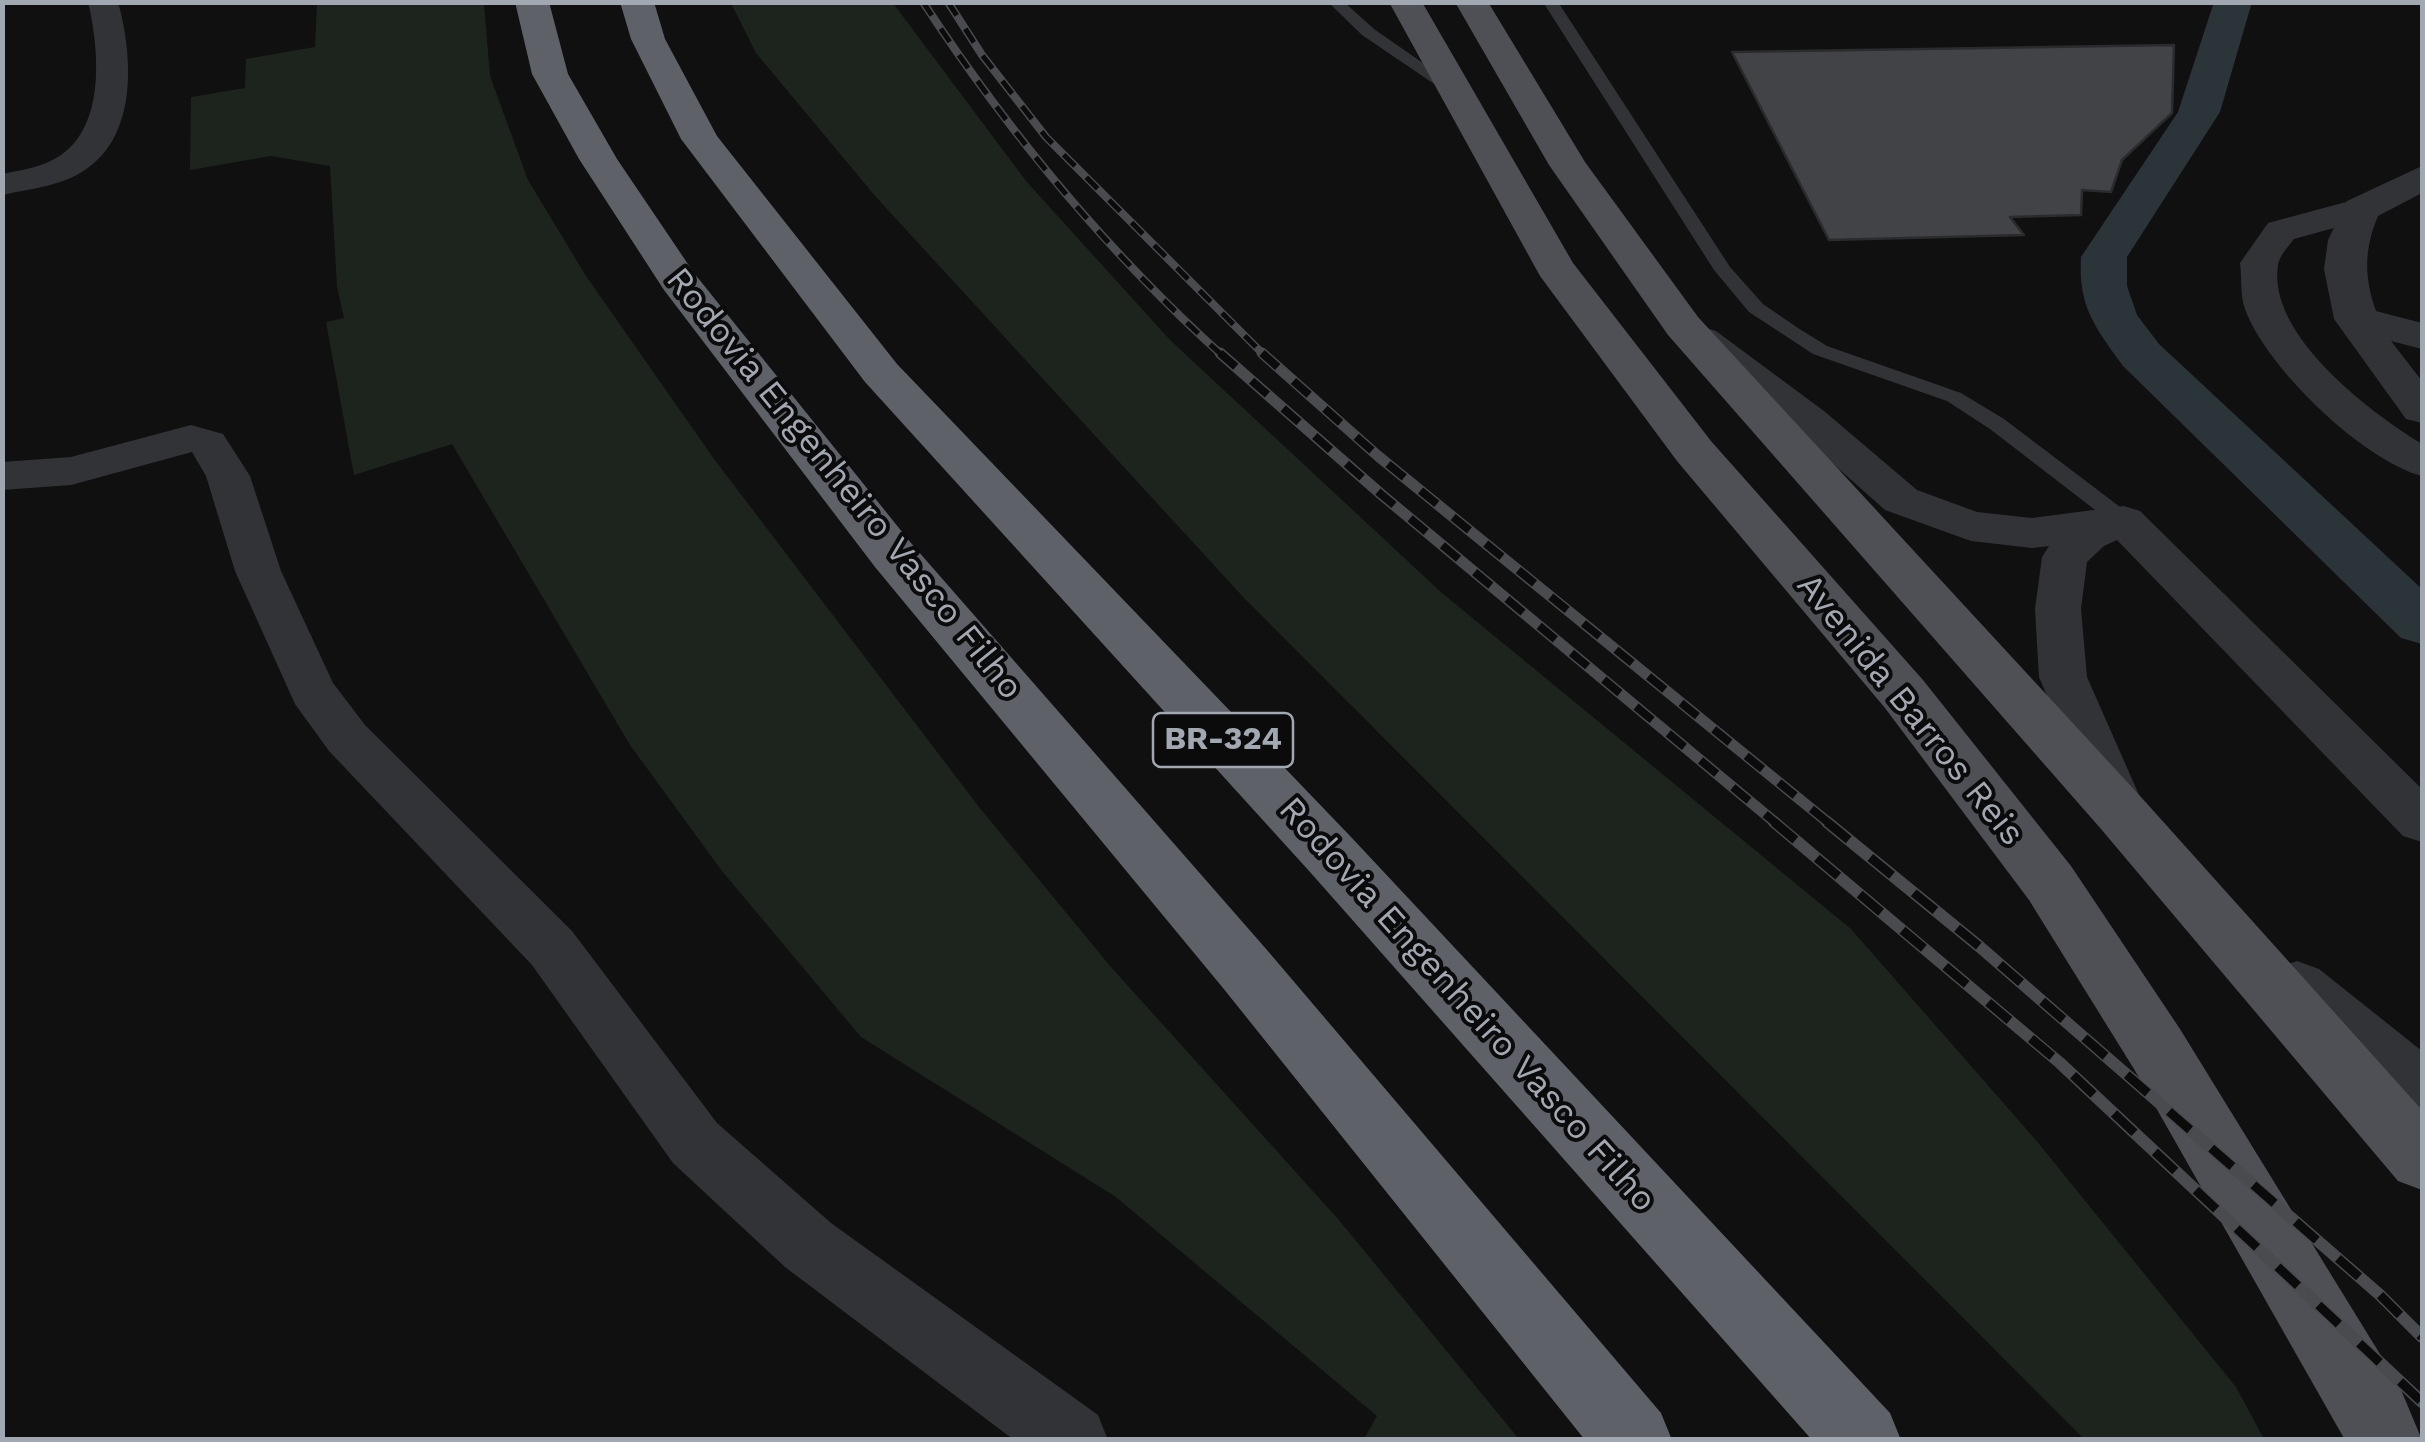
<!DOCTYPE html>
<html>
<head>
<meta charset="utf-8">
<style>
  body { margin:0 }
  #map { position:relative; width:2425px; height:1442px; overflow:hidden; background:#101011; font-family:"Work Sans",sans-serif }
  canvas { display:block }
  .frame { position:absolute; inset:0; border:5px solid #a2a8b1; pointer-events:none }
</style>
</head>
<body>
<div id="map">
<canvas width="2425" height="1442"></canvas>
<div class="frame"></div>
</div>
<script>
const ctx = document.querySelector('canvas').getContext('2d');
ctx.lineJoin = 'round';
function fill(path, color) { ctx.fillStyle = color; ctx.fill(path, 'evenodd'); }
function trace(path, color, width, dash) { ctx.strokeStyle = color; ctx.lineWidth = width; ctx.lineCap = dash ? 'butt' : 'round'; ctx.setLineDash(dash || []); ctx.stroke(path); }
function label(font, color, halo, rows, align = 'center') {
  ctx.font = font + ' "Work Sans",sans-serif'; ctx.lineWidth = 8; ctx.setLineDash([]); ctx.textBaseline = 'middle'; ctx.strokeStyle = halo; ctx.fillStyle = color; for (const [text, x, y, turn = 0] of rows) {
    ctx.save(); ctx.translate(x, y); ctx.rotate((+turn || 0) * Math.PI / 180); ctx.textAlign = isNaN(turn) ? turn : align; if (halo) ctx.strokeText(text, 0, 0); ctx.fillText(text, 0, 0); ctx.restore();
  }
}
const green = new Path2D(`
  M317 3H484L490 76 528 180 586 276 714 459 979 807 1111 967 1338 1219 1519 1439H1364L1377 1416 1116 1197 861 1037 722 871 630 745 452 444 354 475 326 322 344 318 337 287 330 166 271 156 190 170 191 97 245 88 246 59 315 47Z
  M731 3H893L1026 181 1170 340 1442 593 1851 929 2035 1139 2236 1387 2264 1439H2084L1245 599 876 197 756 53Z`);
const canal = new Path2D(`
  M2214 2H2252L2220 112 2127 257V286L2137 315 2159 344 2422 589V644L2401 638 2123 366C2095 327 2078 307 2081 257L2178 112Z`);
const building = new Path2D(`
  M2174 45 2172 113 2122 160 2111 192 2082 190 2081 215 2010 217 2024 235 1829 240 1732 52Z`);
const service = new Path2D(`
  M1328 2H1344L1374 29 1463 91 1449 94 1362 35Z
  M1543 2H1558L1730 267 1763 304 1798 328 1827 346 1961 393 2004 419 2132 516 2135 521 2132 526H2116L1990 429 1947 401 1813 354 1749 312 1714 270Z`);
const minor = new Path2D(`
  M88 2H118C133 56 138 135 85 170 62 186 29 189 2 195V174C22 170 44 167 61 155 106 124 99 48 88 2Z
  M2361 198 2374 201 2379 209 2374 217 2294 239C2289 246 2279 256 2278 265 2267 335 2370 412 2422 444V476C2362 460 2266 367 2245 309 2240 295 2242 278 2240 263L2268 223Z
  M1702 327 1716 331 1824 411 1917 490 1977 512 2032 518 2124 506 2140 511 2422 789V842L2403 836 2117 540 2104 546 2087 562 2081 609 2087 677 2143 804 2135 818 2117 824 2099 818 2039 677 2035 609 2042 557 2049 546 2032 548 1971 541 1885 510 1794 429 1688 347 1682 339 1688 331Z
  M191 425 223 434 250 476 281 571 333 683 365 725 572 931 717 1123 831 1223 1098 1415 1108 1440H1014L785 1267 673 1163 532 965 329 751 295 704 235 571 206 476 192 452 71 485 2 490V462L71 457Z`);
const tertiary = new Path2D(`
  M2422 166V193L2378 216C2364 249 2364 277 2376 311L2422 323V349L2391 341 2422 381V423L2406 419 2334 319 2324 269 2328 240 2347 201Z
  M2297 961 2319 969 2422 1051V1119L2399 1111 2275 1007 2265 988 2275 969Z`);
const primary = new Path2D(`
  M1389 2H1422L1573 263 1711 441 1923 680 2071 866 2180 1029 2399 1385 2422 1440H2345L2134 1069 2029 900 1885 708 1677 461 1540 276Z
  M1455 2H1488L1585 162 1698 317 2141 797 2422 1110V1190L2398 1181 2101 829 1668 335 1549 165Z`);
const motorway = new Path2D(`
  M515 2H549L568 74 617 159 694 273 911 543 1267 950 1661 1413 1672 1440H1585L1223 988 875 567 664 290 579 159 532 74Z
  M620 2H654L665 39 717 136 897 364 1352 838 1890 1413 1901 1440H1812L1310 872 865 382 681 139 631 39Z`);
const railFar2 = new Path2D(`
  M923 2C1009 133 1106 251 1223 356
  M948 2 982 55 1046 137 1265 356`);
const railFar1 = new Path2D(`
  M1220 353 1382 495 1777 824
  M1262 353 1378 456 1830 824`);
const rail = new Path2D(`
  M1774 822 2060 1063 2422 1402
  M1827 822 1980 947 2380 1295 2422 1337`);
const shields = [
  [1223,740,140]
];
const shieldNames = [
  ["BR-324",1223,740]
];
const streetNames = [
  ["Rodovia Engenheiro Vasco Filho",844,484,51],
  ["Avenida Barros Reis",1910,710,51],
  ["Rodovia Engenheiro Vasco Filho",1467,1005,48]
];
fill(green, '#1d241d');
fill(canal, '#2b3439');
fill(building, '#414347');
trace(building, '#2a2b2d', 2.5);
fill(service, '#313336');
fill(minor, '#313336');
fill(tertiary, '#313336');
fill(primary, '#4e5055');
fill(motorway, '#5e6167');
trace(railFar2, '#494b4f', 8);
trace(railFar1, '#494b4f', 11);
trace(rail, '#494b4f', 12);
trace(railFar2, '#0b0b0c', 5, [16]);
trace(railFar1, '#0b0b0c', 8, [21]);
trace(rail, '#0b0b0c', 9, [28]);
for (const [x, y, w] of shields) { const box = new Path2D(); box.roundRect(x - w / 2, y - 27, w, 54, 8); ctx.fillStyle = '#0b0b0c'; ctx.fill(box); trace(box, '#a2a8b1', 2.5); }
label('bold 32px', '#a2a8b1', null, shieldNames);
label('35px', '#a2a8b1', '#0b0b0c', streetNames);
</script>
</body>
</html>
